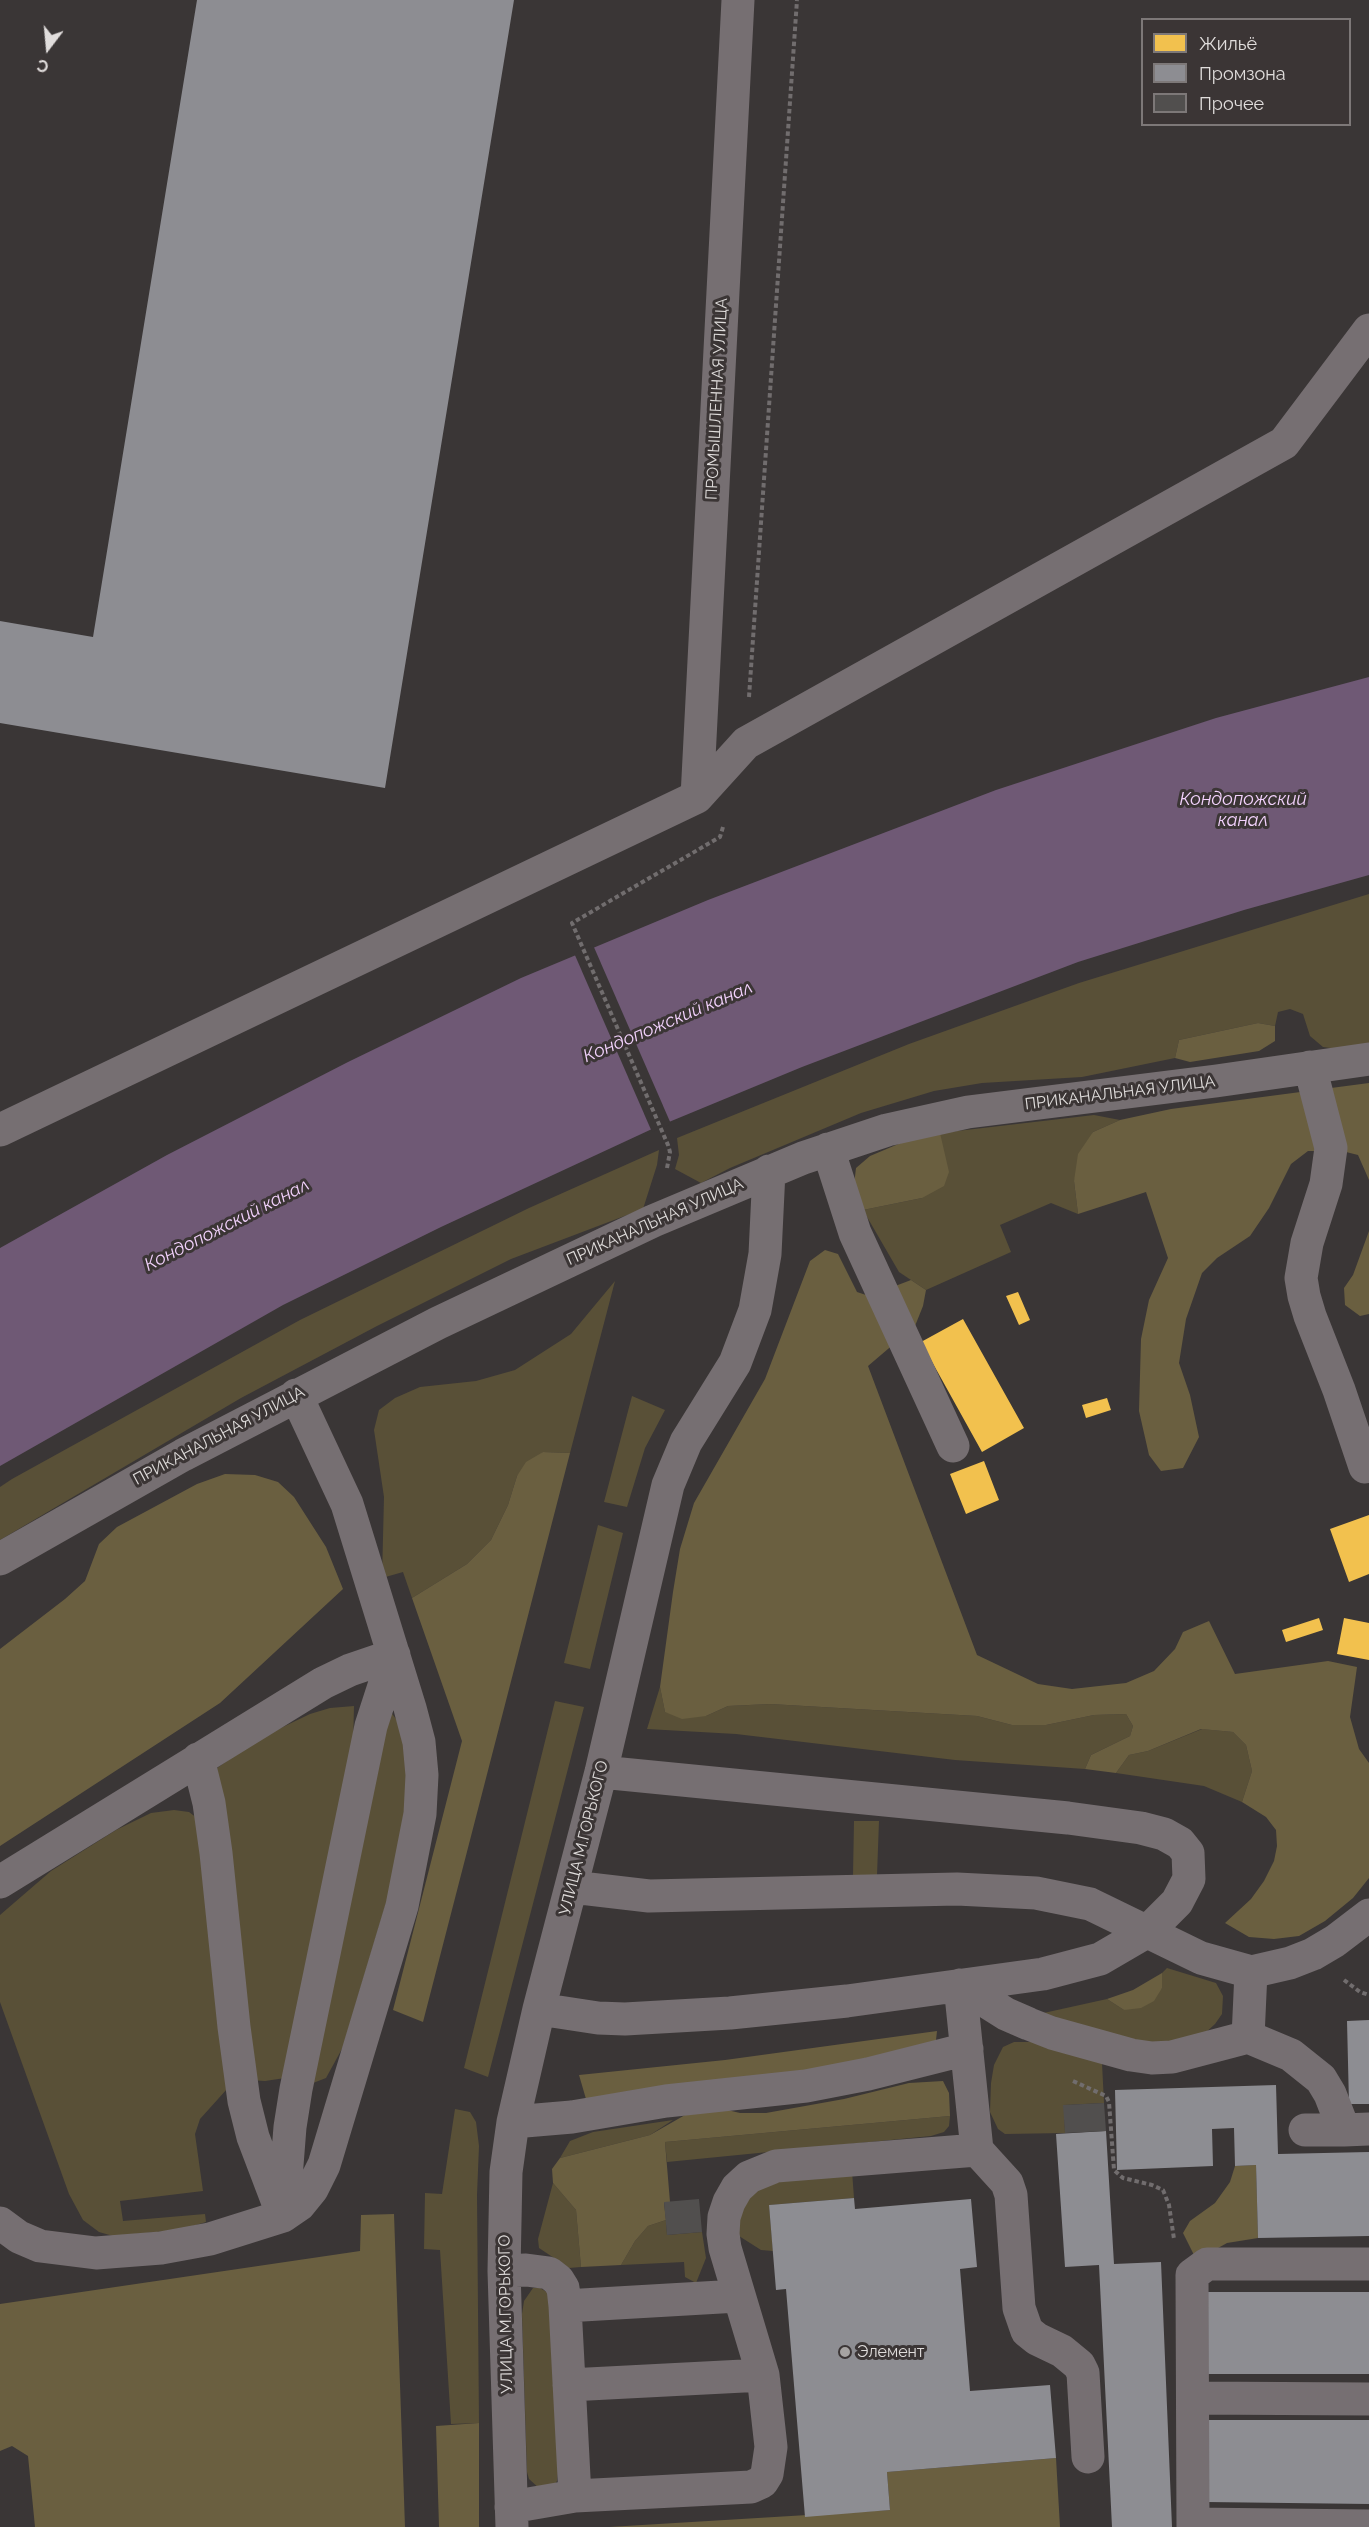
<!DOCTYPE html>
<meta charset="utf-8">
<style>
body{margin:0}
#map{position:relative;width:1369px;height:2527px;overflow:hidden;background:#3a3636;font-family:Raleway,sans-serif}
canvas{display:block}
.legend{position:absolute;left:1141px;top:18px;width:210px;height:108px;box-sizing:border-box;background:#3b3535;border:2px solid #7d7878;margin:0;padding:8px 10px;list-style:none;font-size:18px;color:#e0dddc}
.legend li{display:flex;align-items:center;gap:12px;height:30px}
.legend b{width:30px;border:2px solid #7d7878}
.north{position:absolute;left:18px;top:18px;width:60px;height:60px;-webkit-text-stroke:4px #3b3535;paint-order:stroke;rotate:196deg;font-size:16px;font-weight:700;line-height:24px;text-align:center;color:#e0dddc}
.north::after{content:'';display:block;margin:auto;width:21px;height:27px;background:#e0dddc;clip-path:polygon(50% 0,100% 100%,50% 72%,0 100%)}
</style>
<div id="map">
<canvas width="1369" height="2527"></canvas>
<ul class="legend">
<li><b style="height:16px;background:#f2c14e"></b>Жильё</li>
<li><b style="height:16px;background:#8d8d92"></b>Промзона</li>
<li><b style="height:16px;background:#514f4e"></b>Прочее</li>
</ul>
<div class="north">С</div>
</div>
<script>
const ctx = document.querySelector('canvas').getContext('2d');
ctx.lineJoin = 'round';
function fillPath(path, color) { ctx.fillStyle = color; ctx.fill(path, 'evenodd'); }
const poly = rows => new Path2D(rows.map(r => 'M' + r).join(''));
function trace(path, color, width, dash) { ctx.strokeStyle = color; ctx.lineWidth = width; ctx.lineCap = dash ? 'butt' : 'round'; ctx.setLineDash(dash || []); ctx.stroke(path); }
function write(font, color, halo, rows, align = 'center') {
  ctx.font = font + ' Raleway,sans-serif'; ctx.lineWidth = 6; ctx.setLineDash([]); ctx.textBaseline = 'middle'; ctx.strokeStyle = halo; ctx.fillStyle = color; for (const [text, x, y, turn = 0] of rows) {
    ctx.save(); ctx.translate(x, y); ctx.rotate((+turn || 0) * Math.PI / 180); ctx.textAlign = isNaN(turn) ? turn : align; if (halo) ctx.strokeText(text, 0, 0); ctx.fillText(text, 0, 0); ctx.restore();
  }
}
const green = poly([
 [1369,894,1369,1044,1338,1049,1323,1047,1310,1036,1303,1014,1290,1009,1278,1012,1275,1026,1258,1023,1179,1040,1175,1058,1082,1077,982,1083,934,1091,861,1113,730,1168,701,1183,675,1169,679,1155,677,1138,909,1044,1079,983],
 [1094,1115,1120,1120,1093,1132,1074,1181,1078,1214,1051,1203,1000,1225,1011,1252,926,1290,899,1272,863,1210,922,1198,940,1133],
 [659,1150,657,1165,643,1209,511,1259,377,1326,241,1398,0,1540,0,1487,12,1479,300,1320,529,1208],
 [615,1281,570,1453,543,1452,517,1476,508,1505,491,1540,467,1564,412,1598,403,1572,382,1578,384,1497,374,1430,379,1410,395,1398,420,1387,476,1381,515,1370,571,1334],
 [632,1396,665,1410,645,1448,627,1507,604,1502],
 [598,1525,623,1533,590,1669,564,1663],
 [660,1687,665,1712,706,1716,728,1706,770,1704,977,1716,1012,1725,1046,1725,1094,1715,1126,1714,1133,1726,1130,1736,1091,1755,1085,1769,955,1760,736,1734,647,1729],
 [555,1701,584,1707,488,2077,464,2068],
 [354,1706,353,1747,285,2078,265,2081,249,2080,217,1768,262,1737,310,1714,330,1708],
 [387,1707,399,1723,406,1745,406,1802,390,1890,343,2047,326,2078,308,2085],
 [1202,1729,1233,1732,1246,1745,1252,1771,1242,1802,1204,1786,1116,1773,1129,1755,1148,1751],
 [174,1810,189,1812,201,1821,227,2089,200,2119,195,2134,203,2191,120,2201,123,2221,205,2214,206,2222,179,2230,113,2236,99,2232,83,2220,69,2194,0,2002,0,1915,51,1871,116,1830,151,1813],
 [854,1821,879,1821,877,1875,853,1875],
 [1167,1968,1216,1983,1223,1996,1222,2014,1215,2024,1202,2036,1157,2049,1039,2014,1107,1999,1124,2010,1162,1988,1162,1973],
 [1014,2042,1041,2042,1102,2063,1104,2103,1064,2105,1065,2133,1005,2134,998,2129,990,2112,991,2083,994,2065,1003,2047],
 [455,2109,470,2112,476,2122,479,2146,477,2195,479,2423,451,2424,440,2250,424,2249,425,2193,442,2194],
 [950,2116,949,2126,944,2132,931,2136,667,2162,665,2142],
 [673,2120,650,2135,560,2158,570,2141,593,2132],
 [852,2171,854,2198,769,2205,773,2251,761,2250,739,2236,737,2212,745,2198,770,2181],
 [553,2183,576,2210,581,2267,569,2268,539,2248,538,2239],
 [666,2220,667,2235,702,2232,706,2258,696,2283,685,2277,684,2262,621,2265,635,2241,648,2226],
 [533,2288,540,2288,550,2294,558,2472,557,2481,553,2487,540,2489,529,2479,527,2472,522,2314,524,2301]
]);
const forest = poly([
 [1258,1023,1275,1026,1275,1041,1259,1051,1190,1062,1175,1058,1179,1040],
 [1369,1083,1369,1180,1358,1155,1342,1151,1308,1151,1291,1164,1269,1208,1250,1236,1217,1258,1202,1273,1186,1319,1179,1363,1190,1395,1199,1437,1183,1468,1161,1471,1149,1455,1139,1411,1141,1339,1149,1300,1168,1258,1146,1192,1078,1214,1074,1181,1078,1154,1093,1132,1120,1120,1171,1109],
 [940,1133,949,1172,944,1186,922,1198,863,1210,854,1185,856,1168,870,1156,915,1137],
 [1369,1231,1369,1314,1360,1316,1345,1305,1344,1288,1353,1275],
 [825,1250,838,1254,857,1292,869,1296,911,1280,926,1290,923,1306,915,1326,868,1366,977,1655,1038,1684,1072,1689,1126,1683,1154,1671,1175,1649,1183,1632,1209,1621,1235,1674,1328,1661,1357,1667,1350,1717,1359,1749,1369,1763,1369,1878,1353,1898,1325,1921,1299,1936,1274,1939,1249,1937,1225,1923,1251,1899,1264,1881,1274,1861,1277,1846,1276,1830,1266,1817,1242,1802,1252,1771,1246,1745,1233,1732,1201,1729,1148,1751,1129,1755,1116,1773,1085,1769,1091,1755,1130,1736,1133,1726,1126,1714,1094,1715,1046,1725,1012,1725,977,1716,770,1704,728,1706,706,1716,682,1719,665,1712,660,1687,673,1592,680,1549,694,1503,765,1379,810,1261],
 [543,1452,570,1453,423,2022,393,2010,462,1741,412,1598,467,1564,491,1540,508,1505,517,1476,526,1462],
 [225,1474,255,1475,278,1482,294,1497,326,1547,343,1589,220,1703,0,1846,0,1649,65,1599,85,1581,99,1544,117,1527,197,1484],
 [1162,1973,1162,1988,1154,2001,1141,2008,1124,2010,1107,1999,1133,1990],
 [937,2031,936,2040,921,2055,586,2099,579,2075,725,2060],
 [943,2081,949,2093,950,2116,665,2142,670,2202,664,2203,666,2220,648,2226,635,2241,621,2265,581,2267,576,2210,553,2183,552,2169,560,2158,650,2135,692,2111,719,2108,740,2113,766,2113,844,2099,909,2083],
 [1256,2165,1258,2238,1227,2243,1211,2252,1194,2255,1183,2233,1190,2221,1215,2203,1230,2182,1235,2166],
 [394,2214,405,2527,35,2527,28,2456,12,2446,0,2451,0,2304,360,2251,361,2215],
 [479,2423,479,2527,439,2527,436,2426],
 [1056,2458,1060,2527,609,2527,890,2510,887,2472]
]);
const water = poly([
 [1369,677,1369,875,1244,910,1078,962,802,1067,652,1129,441,1227,283,1305,0,1466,0,1248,167,1155,348,1062,521,978,708,900,996,790,1216,718]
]);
const pier = poly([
 [593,945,671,1124,652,1132,574,953]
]);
const homes = poly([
 [1018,1292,1030,1320,1019,1325,1006,1296],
 [963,1319,1024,1428,982,1452,921,1342],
 [1107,1398,1111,1410,1086,1418,1082,1405],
 [984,1461,999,1500,966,1514,950,1474],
 [1369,1515,1369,1574,1349,1582,1330,1529],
 [1319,1618,1323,1630,1286,1642,1282,1630],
 [1344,1618,1369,1623,1369,1660,1337,1654]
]);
const industry = poly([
 [197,0,514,0,385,788,0,723,0,621,93,637],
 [1369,2020,1369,2104,1349,2104,1347,2021],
 [1276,2085,1278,2154,1369,2152,1369,2236,1258,2238,1256,2165,1235,2166,1234,2128,1212,2129,1213,2166,1117,2170,1115,2090],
 [1106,2131,1114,2264,1161,2262,1172,2527,1112,2527,1099,2265,1065,2267,1056,2134],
 [854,2198,855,2209,971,2199,977,2267,960,2269,970,2391,1050,2385,1056,2458,887,2472,890,2510,805,2517,786,2289,776,2290,769,2205],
 [1205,2292,1369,2292,1369,2374,1205,2374],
 [1208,2420,1369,2420,1369,2504,1207,2502]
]);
const building = poly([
 [1104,2103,1106,2131,1065,2133,1063,2105],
 [699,2199,702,2232,667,2235,664,2202]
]);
const path = poly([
 [749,697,797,0],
 [667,1168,670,1152,668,1145,572,923,720,837,723,827],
 [1344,1980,1360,1992,1369,1995],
 [1073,2081,1106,2096,1109,2102,1114,2170,1123,2178,1152,2185,1163,2190,1169,2205,1174,2239]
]);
const minor = poly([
 [697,797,738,0],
 [1310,1067,1331,1148,1326,1184,1307,1243,1301,1278,1304,1296,1310,1316,1339,1390,1365,1467],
 [0,1130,697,797,746,743,1284,443,1369,330],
 [828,1149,855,1233,953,1446],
 [0,1559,183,1455,438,1323,653,1221,803,1158,887,1130,968,1112,1216,1081,1369,1059],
 [198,1759,209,1803,216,1853,234,2027,244,2101,253,2137,283,2216,290,2127,296,2089,371,1726,394,1655],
 [0,1882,323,1683,350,1670,394,1655],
 [572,1887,649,1896,957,1889,1036,1893,1090,1904,1201,1958,1251,1972],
 [539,2009,598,2018,625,2019,730,2013,847,2001,1043,1974,1100,1959,1148,1931,1177,1902,1189,1879,1188,1853,1180,1843,1164,1834,1141,1828,1068,1818,601,1772],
 [1248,2037,1251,1972,1290,1963,1313,1954,1335,1941,1369,1915],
 [513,2122,572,2117,666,2101,806,2086,868,2074,967,2049],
 [1305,2130,1344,2130],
 [0,2223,19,2237,40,2246,96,2253,161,2248,210,2239,283,2216,299,2205,312,2189,324,2165,402,1906,420,1814,422,1775,419,1742,410,1708,347,1504,296,1395],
 [504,2271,526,2270,549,2273,558,2280,563,2288,565,2306],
 [738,2296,565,2306,575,2496,751,2487,762,2482,767,2474,771,2447,763,2375,725,2248,723,2234,724,2217,729,2202,737,2188,749,2177,776,2166,977,2150],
 [569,2385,763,2375],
 [1193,2398,1369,2399],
 [1088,2457,1083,2373,1079,2365,1062,2351,1037,2339,1027,2331,1019,2308,1011,2195,1007,2183,977,2150,960,1985,1006,2014,1029,2024,1052,2033,1131,2055,1152,2058,1172,2057,1248,2037,1291,2055,1321,2079,1330,2094,1344,2130,1369,2129],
 [511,2507,575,2496],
 [1193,2524,1369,2526],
 [512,2527,504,2271,506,2172,513,2122,539,2009,601,1772,668,1485,686,1442,735,1363,755,1310,765,1254,769,1171],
 [1193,2527,1192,2275,1207,2264,1369,2264]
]);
const markers = [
 [845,2352,6,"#a6a3a2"]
];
const streetNames = [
 ["ПРОМЫШЛЕННАЯ УЛИЦА",717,399,-87],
 ["ПРИКАНАЛЬНАЯ УЛИЦА",1120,1093,-7],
 ["ПРИКАНАЛЬНАЯ УЛИЦА",655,1222,-24],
 ["ПРИКАНАЛЬНАЯ УЛИЦА",219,1436,-28],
 ["УЛИЦА М.ГОРЬКОГО",584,1838,-76],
 ["УЛИЦА М.ГОРЬКОГО",506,2314,-91]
];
const poiNames = [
 ["Элемент",857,2352]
];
const waterNames = [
 ["Кондопожский",1243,800],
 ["канал",1243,821],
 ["Кондопожский канал",668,1022,-23],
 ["Кондопожский канал",227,1225,-27]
];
fillPath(green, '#595037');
fillPath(forest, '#6a5f40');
fillPath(water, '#6f5975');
fillPath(pier, '#3a3636');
fillPath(homes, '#f2c14e');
fillPath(industry, '#8d8d92');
fillPath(building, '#514f4e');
trace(path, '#716d6e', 4, [4.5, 3]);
trace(minor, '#766f72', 33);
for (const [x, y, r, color] of markers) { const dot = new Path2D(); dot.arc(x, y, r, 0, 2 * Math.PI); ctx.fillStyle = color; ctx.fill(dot); trace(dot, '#3b3535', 2); }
write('16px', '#e0dddc', '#3b3535', streetNames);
write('16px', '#e0dddc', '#3b3535', poiNames, 'left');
write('italic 18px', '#f4d3fe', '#3b3535', waterNames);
</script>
